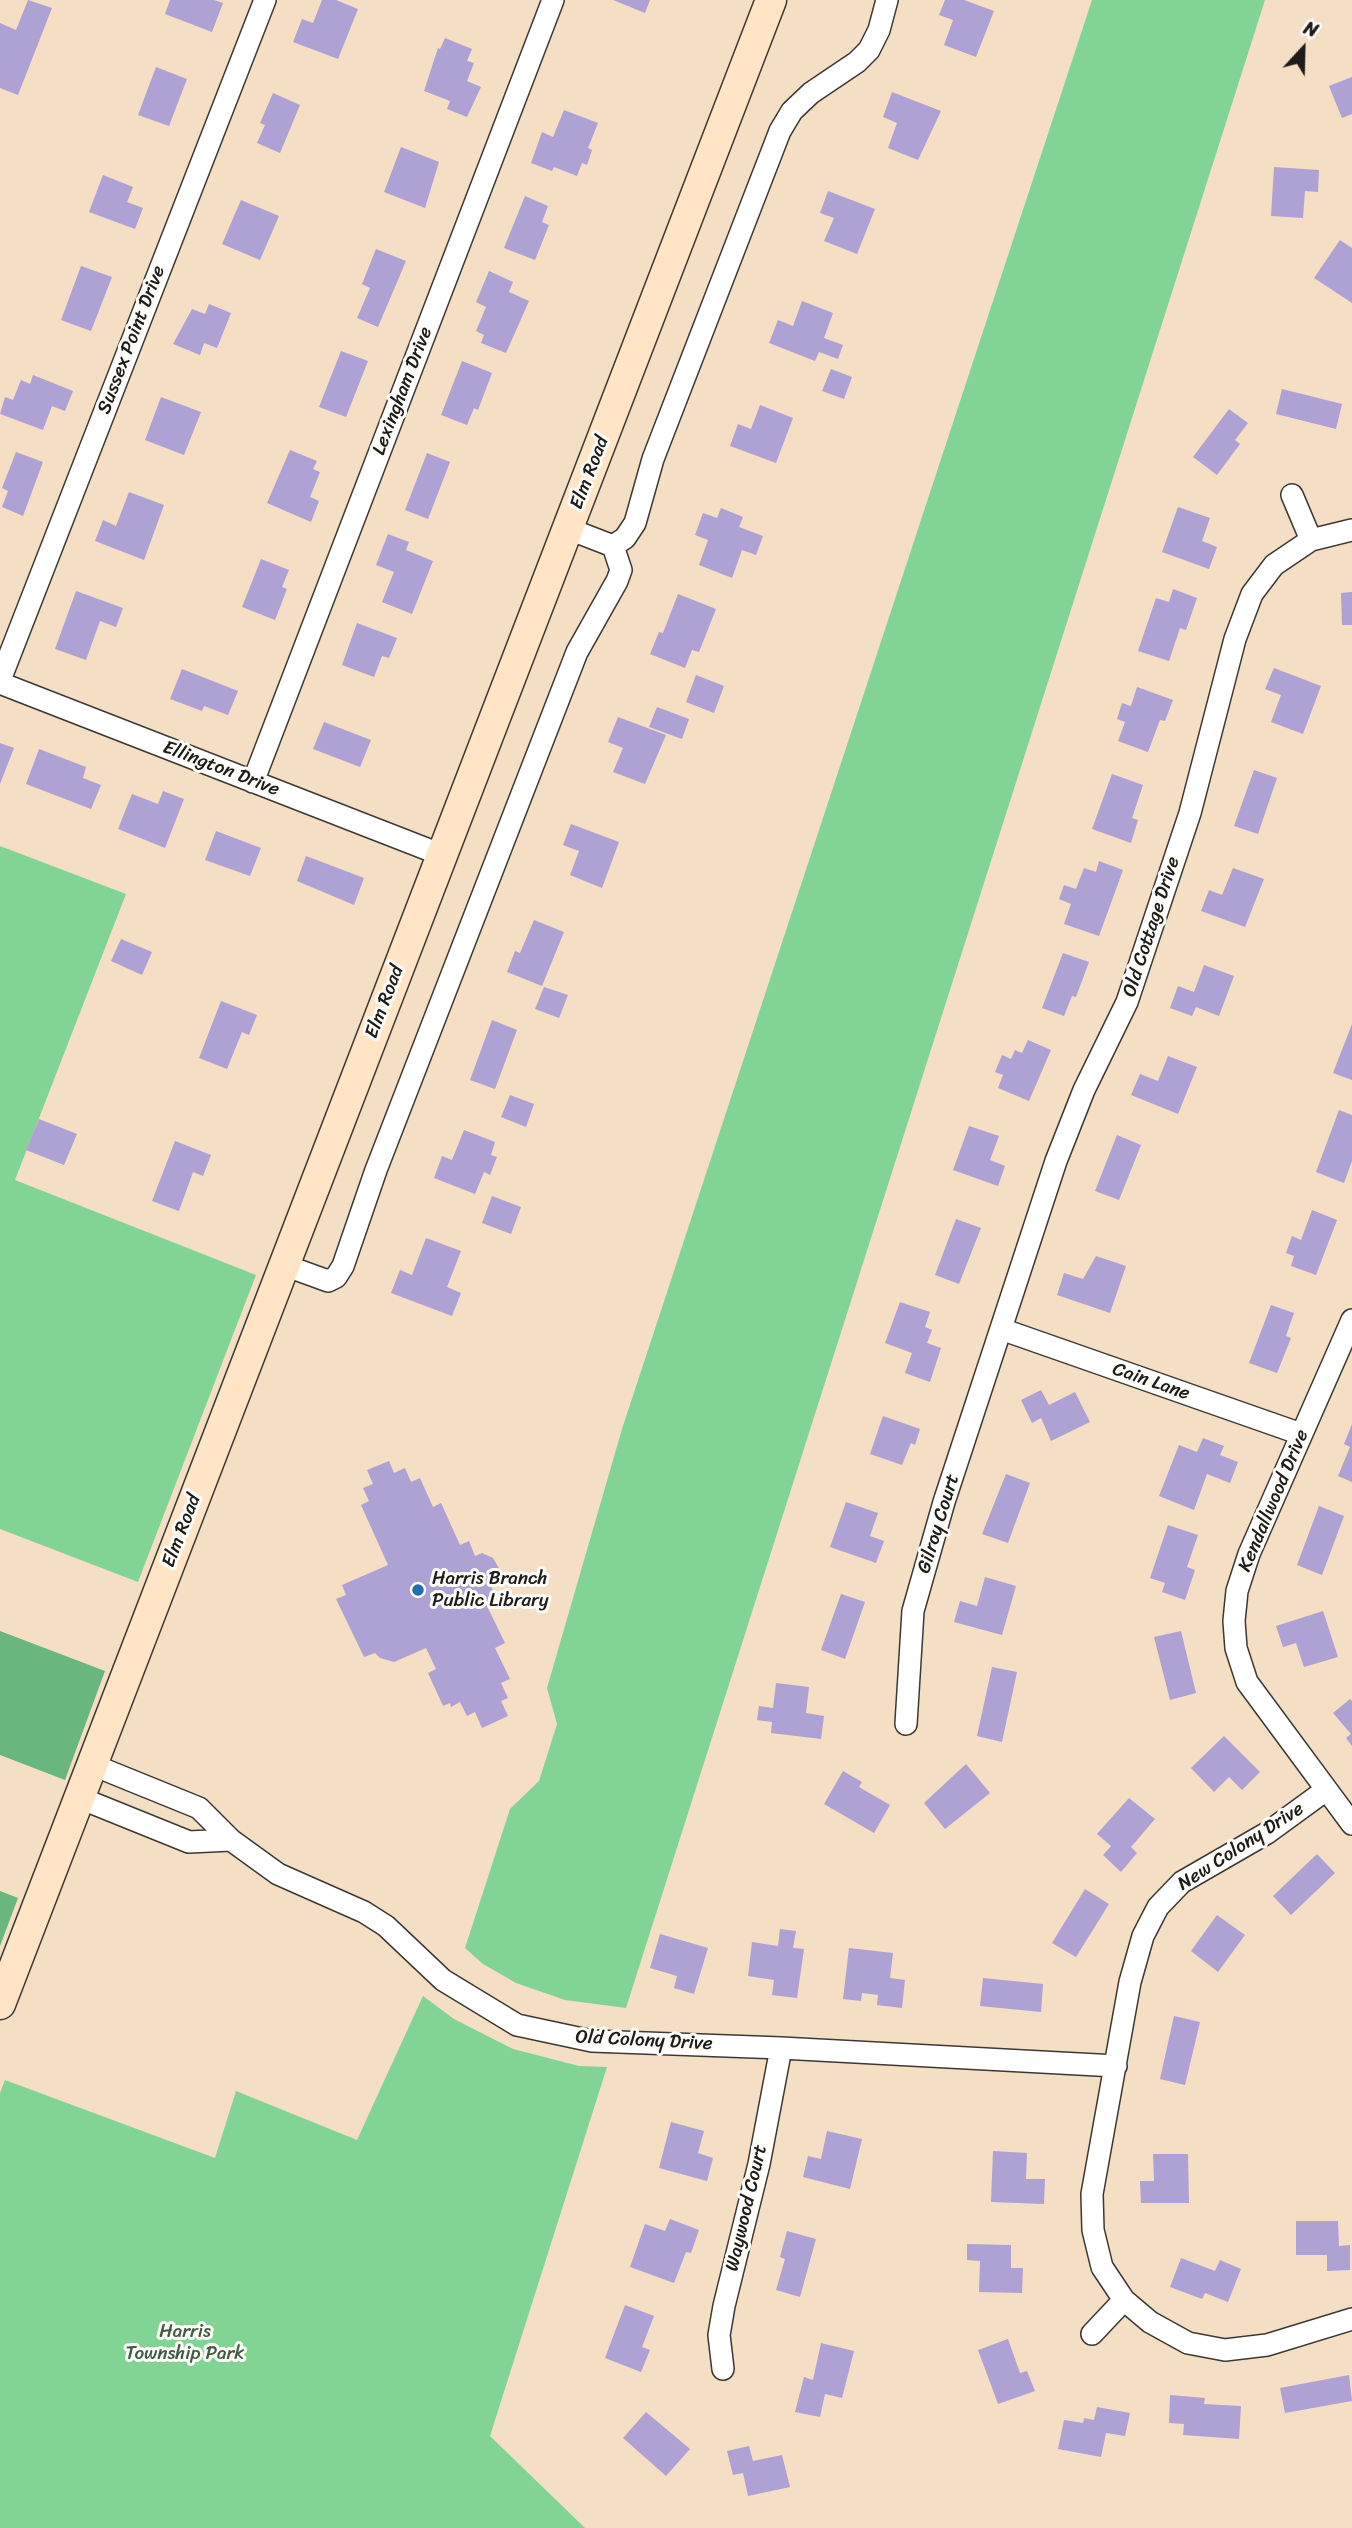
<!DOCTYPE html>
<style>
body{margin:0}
#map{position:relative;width:1352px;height:2528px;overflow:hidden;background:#f4dec4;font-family:Sriracha,sans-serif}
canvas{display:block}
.north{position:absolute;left:1268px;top:14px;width:70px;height:70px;-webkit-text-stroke:5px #fdfcf7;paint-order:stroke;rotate:22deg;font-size:19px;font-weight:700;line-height:28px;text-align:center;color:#1c1c1c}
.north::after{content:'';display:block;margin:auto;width:24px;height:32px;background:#1c1c1c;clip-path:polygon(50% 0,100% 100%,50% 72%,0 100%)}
</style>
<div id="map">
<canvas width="1352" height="2528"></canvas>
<div class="north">N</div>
</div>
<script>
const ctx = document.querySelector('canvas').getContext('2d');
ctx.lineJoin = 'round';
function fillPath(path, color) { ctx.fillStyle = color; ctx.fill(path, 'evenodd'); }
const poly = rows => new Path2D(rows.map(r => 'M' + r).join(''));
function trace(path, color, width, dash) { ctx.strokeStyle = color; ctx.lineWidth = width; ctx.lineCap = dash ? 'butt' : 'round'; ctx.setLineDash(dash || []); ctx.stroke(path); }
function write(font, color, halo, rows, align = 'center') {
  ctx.font = font + ' Sriracha,sans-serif'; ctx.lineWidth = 6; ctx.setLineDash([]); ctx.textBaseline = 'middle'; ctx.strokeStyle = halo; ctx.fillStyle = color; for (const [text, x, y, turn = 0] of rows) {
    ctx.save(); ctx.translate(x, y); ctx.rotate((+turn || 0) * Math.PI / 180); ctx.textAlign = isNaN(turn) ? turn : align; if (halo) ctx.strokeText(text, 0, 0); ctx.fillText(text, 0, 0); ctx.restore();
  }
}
const green = poly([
 [1092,0,1265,0,626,2008,565,2000,516,1983,483,1964,465,1948,510,1809,539,1781,557,1724,547,1688,622,1429],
 [0,846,126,894,15,1180,256,1275,138,1582,0,1529],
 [423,1996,454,2019,513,2049,579,2066,607,2067,490,2436,585,2528,0,2528,0,2093,5,2080,215,2158,236,2091,357,2140]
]);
const forest = poly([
 [0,1631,105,1671,65,1780,0,1755],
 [0,1891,18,1898,0,1946]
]);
const building = poly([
 [28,0,52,8,18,95,0,88,0,23,16,30],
 [170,0,214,0,223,3,212,32,165,14],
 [322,0,336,0,358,9,338,59,293,42,302,19,313,23],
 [613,0,650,0,645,13],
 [945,0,964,0,994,11,976,57,944,45,953,20,939,15],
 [445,38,472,49,467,61,474,63,467,81,481,87,467,117,447,109,450,101,424,91,438,48,440,49],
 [156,67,187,79,169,126,138,115],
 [1352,77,1352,114,1342,118,1329,86],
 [892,92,941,111,918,160,888,148,897,123,883,117],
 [273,93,300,105,280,153,257,143,265,125,260,123],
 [564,110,598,123,588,148,592,150,587,165,582,163,577,176,554,167,552,171,531,163,542,132,553,137],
 [401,147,439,162,425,208,384,192],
 [1274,167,1319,170,1318,192,1305,191,1303,218,1271,216],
 [103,175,133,187,127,202,143,208,135,229,89,212],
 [828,191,875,209,857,254,824,241,834,218,820,213],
 [525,196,548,206,542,222,549,225,535,260,504,248],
 [241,200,279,216,260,260,222,244],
 [1340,240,1352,248,1352,303,1314,278],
 [376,249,406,261,378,327,357,318,370,288,362,284],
 [81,266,112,277,91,331,61,320],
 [489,271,513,282,509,292,529,301,506,353,481,343,484,335,476,331,486,307,476,302],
 [802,301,833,313,824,338,843,345,838,359,819,352,815,361,769,343,778,320,793,326],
 [209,304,231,313,217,348,204,343,200,355,173,344,192,309,205,314],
 [341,351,368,361,346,417,319,407],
 [462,361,492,373,478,410,474,408,467,425,441,415],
 [831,369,852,377,844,399,822,391],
 [33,375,73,391,65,411,52,406,43,430,0,414,5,397,13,400,21,380,30,384],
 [1282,389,1342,404,1336,429,1276,414],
 [161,397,201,412,184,455,145,440],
 [760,405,793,418,776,463,730,446,738,424,751,429],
 [1229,409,1248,423,1235,440,1240,444,1217,475,1193,457],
 [290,450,317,461,313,469,320,472,310,497,319,501,311,522,267,503],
 [16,452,43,462,23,516,2,507,8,491,2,488],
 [427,453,450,462,428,519,405,510],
 [129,492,164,505,144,560,95,541,103,520,116,526],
 [1178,507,1210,518,1202,541,1217,547,1209,569,1162,552],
 [721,508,743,517,739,527,763,536,756,555,742,550,732,578,699,565,708,540,695,535,703,513,717,518],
 [388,534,409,542,406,550,433,561,412,614,382,602,394,572,376,565],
 [261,559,289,570,282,587,287,589,275,620,242,607],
 [1173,589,1197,598,1186,630,1180,628,1169,661,1138,651,1156,598,1169,602],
 [76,591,123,608,116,627,100,621,86,660,55,649],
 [1352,592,1352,625,1342,625,1341,593],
 [678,594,716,609,699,652,692,650,685,668,650,654,659,632,663,633],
 [357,623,397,638,389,658,382,656,374,677,342,665],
 [1274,668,1321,686,1303,734,1271,722,1281,695,1265,689],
 [182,669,238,691,228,715,204,706,202,711,170,699],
 [696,675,724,686,714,713,686,702],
 [1137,687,1173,700,1165,721,1160,720,1148,752,1118,741,1125,722,1117,719,1122,703,1131,706],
 [657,707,689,719,682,739,649,727],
 [618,717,666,735,645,784,613,772,623,748,608,742],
 [324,722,371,740,360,767,313,749],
 [0,743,14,748,0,784],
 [39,749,86,767,83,778,101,785,91,809,26,784],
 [1254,770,1277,778,1258,834,1234,826],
 [1112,774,1143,785,1132,818,1138,820,1131,843,1092,829],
 [163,791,184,799,165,848,118,829,132,794,158,804],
 [571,824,619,842,602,888,570,875,579,851,563,845],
 [216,831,261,848,250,876,205,860],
 [306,856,364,878,354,905,297,881],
 [1099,861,1123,870,1099,936,1064,924,1071,904,1059,899,1064,885,1076,889,1084,868,1096,872],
 [1233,868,1264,879,1245,927,1201,911,1209,890,1222,895],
 [534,920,564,932,542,986,507,972,515,951,520,953],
 [121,939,152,952,142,975,111,961],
 [1063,953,1089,962,1076,997,1072,996,1064,1016,1042,1008],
 [1204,965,1234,976,1219,1016,1196,1007,1192,1016,1170,1008,1178,986,1194,992],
 [544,987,568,995,559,1018,535,1009],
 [221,1001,257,1015,249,1035,242,1032,227,1069,199,1058],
 [492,1020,517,1030,495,1089,470,1080],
 [1352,1024,1352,1080,1333,1073],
 [1028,1040,1051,1050,1029,1101,998,1088,1003,1075,995,1072,1002,1055,1011,1059,1015,1050,1022,1053],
 [1168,1056,1197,1067,1178,1114,1131,1095,1140,1074,1158,1081],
 [510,1095,534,1104,526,1127,501,1117],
 [1339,1110,1352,1115,1352,1161,1344,1183,1316,1172],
 [39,1119,77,1134,64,1165,26,1150],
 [969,1126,999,1136,990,1160,1005,1166,998,1186,953,1170],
 [464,1130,495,1142,491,1155,497,1157,490,1175,484,1172,475,1194,434,1178,442,1156,452,1160],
 [1117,1135,1141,1145,1119,1200,1095,1191],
 [175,1141,211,1155,203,1176,193,1172,179,1211,152,1201],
 [492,1196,521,1207,511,1234,482,1223],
 [1312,1210,1337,1220,1316,1275,1291,1266,1294,1256,1286,1253,1292,1236,1301,1240],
 [956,1219,981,1228,959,1284,935,1275],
 [426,1238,461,1251,447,1287,461,1293,452,1316,391,1293,400,1270,412,1275],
 [1096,1256,1126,1266,1110,1313,1057,1295,1064,1273,1083,1279],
 [900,1302,930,1312,925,1327,932,1330,927,1343,941,1348,930,1382,905,1373,912,1353,885,1343],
 [1271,1305,1294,1313,1286,1336,1291,1338,1277,1373,1249,1363],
 [1041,1390,1049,1405,1075,1392,1090,1422,1051,1441,1041,1418,1032,1423,1021,1400],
 [883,1416,920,1429,915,1445,911,1443,902,1465,870,1454],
 [1352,1424,1352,1482,1338,1476,1350,1447,1344,1444],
 [1203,1438,1224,1446,1220,1455,1238,1462,1230,1483,1207,1474,1194,1510,1159,1496,1179,1445,1197,1452],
 [389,1461,394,1473,405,1468,411,1482,420,1478,433,1507,441,1503,460,1545,469,1541,475,1556,482,1553,493,1558,500,1570,490,1584,497,1599,486,1604,505,1643,495,1648,510,1679,501,1683,508,1698,501,1701,508,1716,482,1728,475,1712,467,1716,460,1702,451,1707,450,1703,443,1706,428,1673,436,1669,426,1648,394,1662,380,1658,375,1653,364,1657,336,1599,346,1595,342,1585,388,1565,361,1505,369,1501,363,1488,373,1484,367,1470],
 [1006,1474,1030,1483,1008,1543,982,1534],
 [846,1502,878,1513,870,1536,884,1541,876,1563,830,1547],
 [1319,1506,1344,1516,1322,1575,1297,1565],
 [1168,1525,1198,1535,1187,1567,1195,1570,1185,1600,1162,1592,1165,1583,1150,1578],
 [985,1577,1016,1586,1002,1635,954,1622,960,1601,977,1606],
 [841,1594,865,1602,845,1659,821,1650],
 [1323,1611,1338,1657,1304,1667,1296,1643,1283,1647,1276,1626],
 [1181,1631,1196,1693,1170,1700,1154,1637],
 [992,1667,1017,1672,1002,1742,977,1736],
 [776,1683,809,1687,806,1713,824,1716,821,1739,771,1733,772,1722,757,1720,759,1706,773,1708],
 [1350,1699,1352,1701,1352,1746,1346,1738,1351,1734,1333,1713],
 [1224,1736,1260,1772,1242,1790,1229,1777,1214,1792,1191,1768],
 [966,1764,990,1793,945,1829,924,1803],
 [843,1771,862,1782,859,1787,890,1805,874,1833,824,1804],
 [1129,1798,1155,1819,1131,1847,1137,1853,1121,1872,1103,1855,1111,1846,1097,1834],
 [1317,1854,1335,1873,1291,1915,1273,1896],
 [1085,1889,1109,1904,1076,1957,1052,1943],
 [1217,1915,1245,1935,1218,1972,1191,1951],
 [780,1929,796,1931,793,1948,804,1949,797,1998,772,1995,774,1980,748,1976,752,1942,778,1946],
 [660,1934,708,1948,694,1994,674,1988,677,1976,650,1968],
 [849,1948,893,1953,890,1978,905,1980,902,2008,877,2005,878,1995,862,1993,861,2001,843,1999],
 [983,1978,1043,1984,1041,2012,980,2006],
 [1174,2016,1200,2022,1185,2085,1160,2079],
 [671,2122,704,2131,698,2153,713,2158,707,2181,659,2168],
 [827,2131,862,2139,850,2189,803,2177,808,2156,821,2159],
 [993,2151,1027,2153,1026,2179,1045,2179,1044,2204,991,2202],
 [1153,2154,1188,2154,1189,2203,1141,2203,1140,2181,1154,2181],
 [670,2219,699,2230,691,2253,686,2252,674,2283,630,2267,645,2224,665,2231],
 [1296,2221,1338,2221,1339,2246,1350,2245,1350,2270,1327,2271,1327,2255,1296,2255],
 [787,2231,816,2239,800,2297,776,2290,785,2259,780,2257],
 [967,2244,1011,2245,1011,2268,1023,2268,1022,2293,979,2292,980,2261,967,2260],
 [1181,2258,1215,2271,1220,2260,1241,2269,1228,2302,1205,2293,1202,2299,1170,2287],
 [625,2305,654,2316,642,2347,650,2350,641,2372,605,2358],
 [1008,2339,1020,2373,1027,2371,1035,2391,998,2404,978,2350],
 [821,2343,854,2351,842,2398,825,2394,820,2417,795,2412,804,2377,813,2380],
 [1349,2375,1352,2401,1285,2413,1280,2388],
 [1170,2395,1205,2398,1204,2404,1241,2406,1239,2439,1183,2435,1184,2424,1169,2423],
 [1097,2407,1130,2413,1125,2436,1106,2433,1101,2457,1058,2449,1064,2420,1083,2423,1084,2418,1094,2420],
 [646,2412,690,2449,666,2476,623,2438],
 [749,2446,753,2461,782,2455,790,2487,748,2496,743,2473,733,2475,727,2451]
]);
const street = poly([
 [1292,495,1311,540],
 [613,546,625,538,635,523,653,459,780,131,792,111,811,93,857,62,869,50,879,30,887,0],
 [0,680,265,0],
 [0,683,442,855],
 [253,782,553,0],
 [284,1265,328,1281,336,1277,343,1266,376,1170,577,652,617,581,621,570,613,546,569,529],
 [1352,1320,1249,1554,1237,1591,1234,1621,1236,1648,1247,1682,1352,1824],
 [1001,1329,1301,1434],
 [906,1724,913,1611,944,1502,1056,1161,1084,1090,1127,1002,1190,813,1235,639,1252,594,1274,565,1311,540,1352,530],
 [93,1765,199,1808,231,1840,278,1874,364,1912,386,1926,443,1980,517,2025,592,2041,781,2048,1116,2066],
 [1326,1790,1267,1833,1182,1882,1158,1907,1143,1936,1130,1982,1092,2194,1093,2230,1102,2267,1124,2300,1150,2322,1188,2343,1225,2350,1267,2345,1352,2319],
 [80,1798,189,1842,231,1840],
 [1092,2334,1124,2300],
 [723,2369,719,2335,724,2306,759,2164,781,2048]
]);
const secondary = poly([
 [0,2004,771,0]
]);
const markers = [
 [418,1590,7,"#1f6fb2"]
];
const streetNames = [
 ["Sussex Point Drive",132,340,-69],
 ["Lexingham Drive",403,391,-69],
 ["Elm Road",590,473,-69],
 ["Ellington Drive",221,769,21],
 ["Old Cottage Drive",1152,927,-72],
 ["Elm Road",385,1002,-69],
 ["Cain Lane",1151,1382,19],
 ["Kendallwood Drive",1274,1501,-67],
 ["Gilroy Court",939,1524,-73],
 ["Elm Road",182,1531,-69],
 ["New Colony Drive",1241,1847,-33],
 ["Old Colony Drive",644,2041,3],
 ["Waywood Court",747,2208,-77]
];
const poiNames = [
 ["Harris Branch",432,1579],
 ["Public Library",432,1601]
];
const parkNames = [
 ["Harris",185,2332],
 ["Township Park",185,2354]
];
fillPath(green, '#82d495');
fillPath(forest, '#69b67e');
fillPath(building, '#aea1d4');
trace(street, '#3c3935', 24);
trace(secondary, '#3c3935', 33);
trace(street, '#fff', 21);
trace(secondary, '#ffe4c6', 30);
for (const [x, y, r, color] of markers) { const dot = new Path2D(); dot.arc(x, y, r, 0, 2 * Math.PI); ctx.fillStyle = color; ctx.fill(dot); trace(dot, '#fdfcf7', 2.5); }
write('19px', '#1c1c1c', '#fdfcf7', streetNames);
write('19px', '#1c1c1c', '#fdfcf7', poiNames, 'left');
write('19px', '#405c46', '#fdfcf7', parkNames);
</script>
